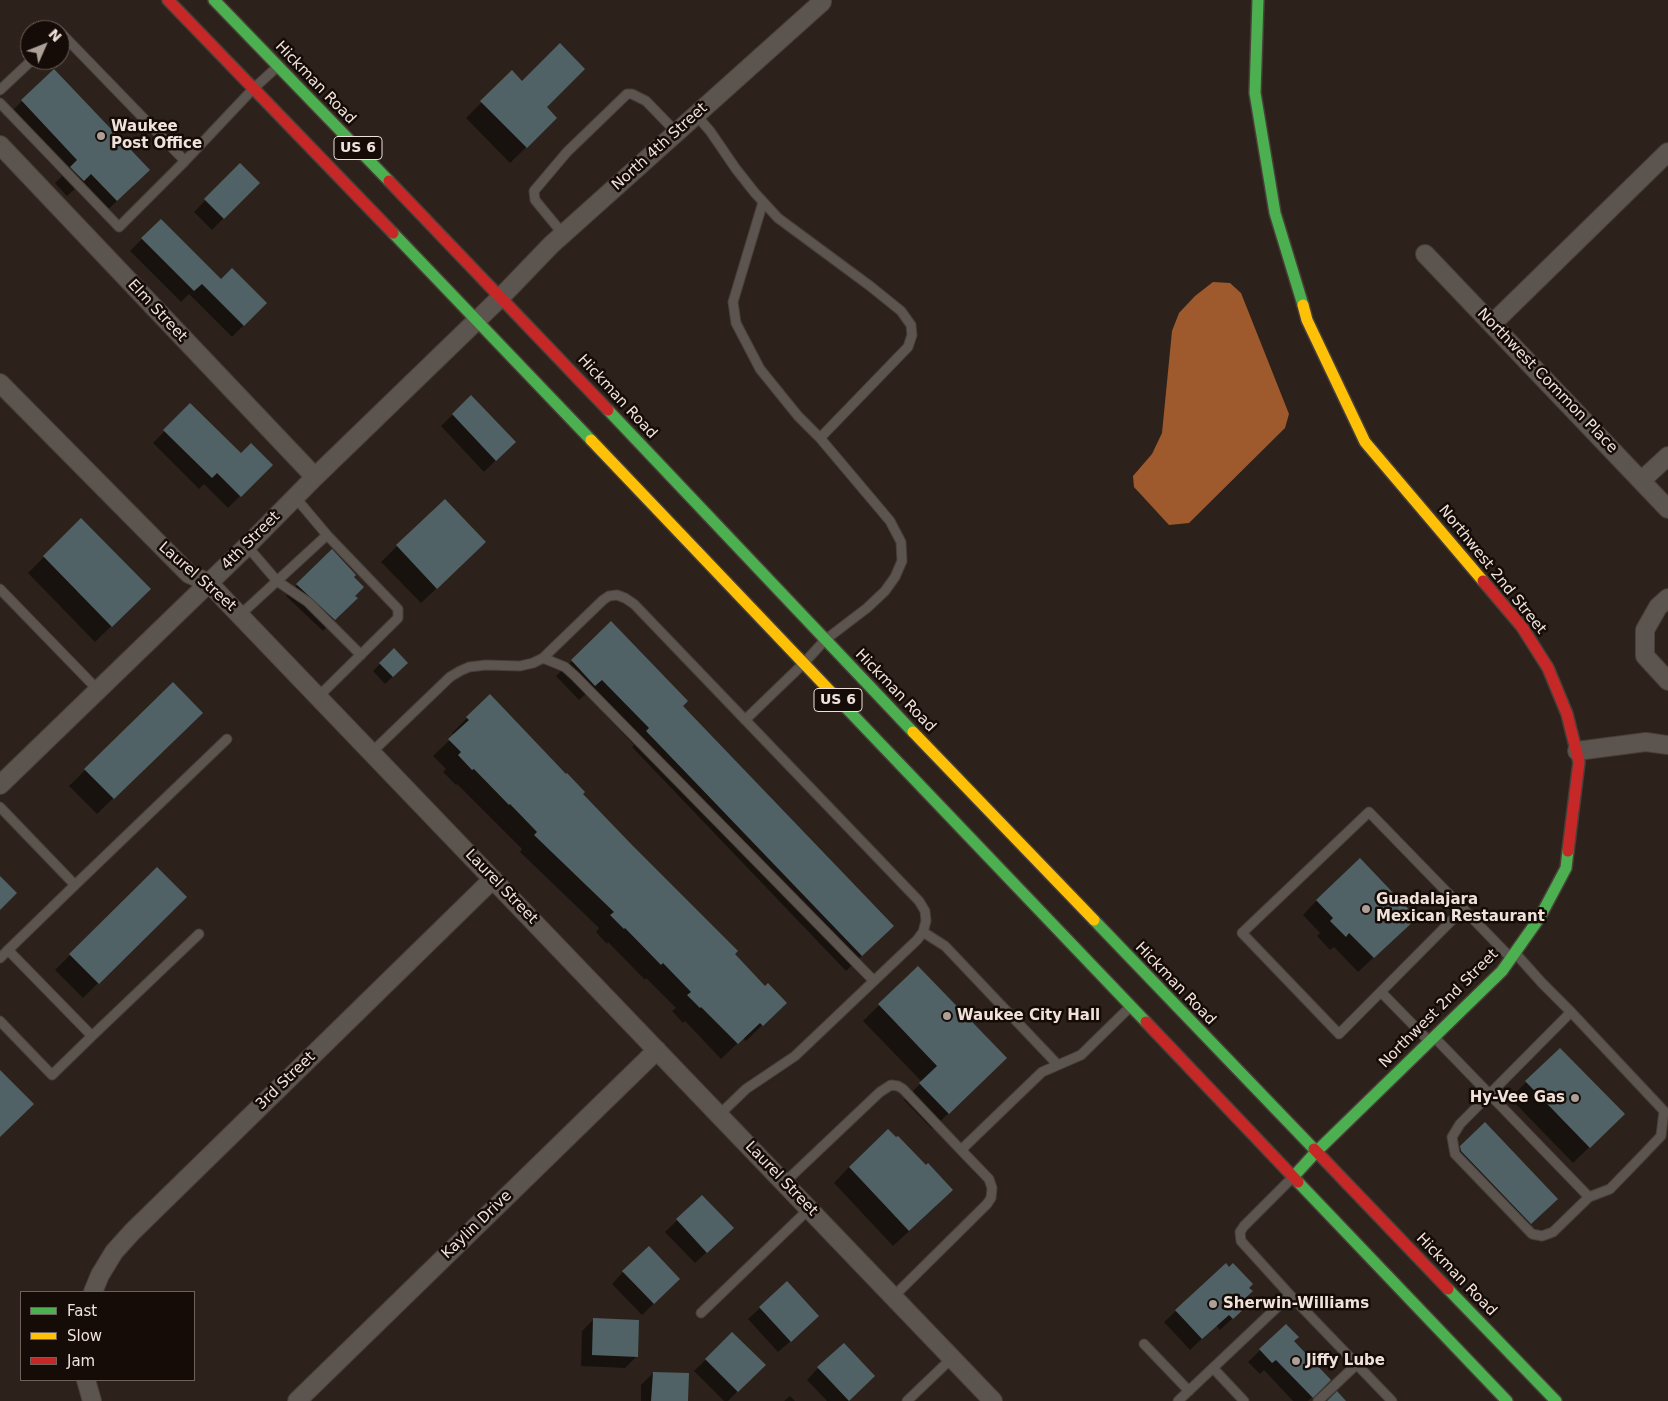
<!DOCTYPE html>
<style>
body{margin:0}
#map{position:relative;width:1668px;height:1401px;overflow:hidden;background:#2d221b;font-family:"DejaVu Sans",sans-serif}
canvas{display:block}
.legend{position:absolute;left:20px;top:1291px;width:175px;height:90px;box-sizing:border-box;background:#150c07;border:1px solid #6d625c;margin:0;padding:6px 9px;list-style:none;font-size:15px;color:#f0e2db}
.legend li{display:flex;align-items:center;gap:10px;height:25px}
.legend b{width:25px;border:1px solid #6d625c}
.north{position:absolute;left:20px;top:20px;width:50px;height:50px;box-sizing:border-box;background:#150c07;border:1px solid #6d625c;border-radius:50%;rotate:46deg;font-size:14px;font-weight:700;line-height:20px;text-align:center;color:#f0e2db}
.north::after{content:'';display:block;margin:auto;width:18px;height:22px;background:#ac9f98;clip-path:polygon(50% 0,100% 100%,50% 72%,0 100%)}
</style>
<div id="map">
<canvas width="1668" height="1401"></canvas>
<ul class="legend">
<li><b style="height:6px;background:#4caf50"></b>Fast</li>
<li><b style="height:6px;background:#ffc107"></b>Slow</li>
<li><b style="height:6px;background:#c62828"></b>Jam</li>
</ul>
<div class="north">N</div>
</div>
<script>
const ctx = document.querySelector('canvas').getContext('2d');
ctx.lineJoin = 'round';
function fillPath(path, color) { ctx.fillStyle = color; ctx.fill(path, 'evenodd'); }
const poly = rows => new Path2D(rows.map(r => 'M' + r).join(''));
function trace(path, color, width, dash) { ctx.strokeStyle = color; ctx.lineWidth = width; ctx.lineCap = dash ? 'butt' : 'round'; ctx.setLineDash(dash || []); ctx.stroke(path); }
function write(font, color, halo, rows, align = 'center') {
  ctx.font = font + ' "DejaVu Sans",sans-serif'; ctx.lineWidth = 5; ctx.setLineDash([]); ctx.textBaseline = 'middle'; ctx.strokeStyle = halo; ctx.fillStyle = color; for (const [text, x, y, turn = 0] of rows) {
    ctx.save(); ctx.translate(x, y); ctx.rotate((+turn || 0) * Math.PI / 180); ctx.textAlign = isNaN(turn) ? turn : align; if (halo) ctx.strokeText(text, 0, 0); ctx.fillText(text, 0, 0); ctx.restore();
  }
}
const water = poly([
 [1213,282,1230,283,1241,293,1289,414,1285,428,1189,523,1169,525,1134,487,1133,476,1152,454,1162,433,1172,331,1179,313,1195,296]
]);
const shadow = poly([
 [512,72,556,118,510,163,466,118],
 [22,101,133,186,101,216,75,189,67,196,55,183,62,176,6,117],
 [240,165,258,183,212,230,194,212],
 [161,220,221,281,266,303,232,337,189,294,181,302,130,251],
 [471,397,503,453,484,472,441,426],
 [190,405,241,455,271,465,228,508,204,484,199,489,153,443],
 [81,520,149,589,95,642,28,573],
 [397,546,469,558,421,603,381,562],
 [332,551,352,577,353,596,356,598,323,631,286,596],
 [394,650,407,663,385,684,373,671],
 [572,661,681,706,876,942,846,971,632,747,634,745,586,694,579,700,556,676],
 [173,684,185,728,97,814,69,786],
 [467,718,581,794,765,987,785,1003,746,1041,743,1038,721,1059,685,1021,683,1023,672,1011,676,1008,646,978,645,980,608,942,607,944,596,932,599,928,520,852,522,849,457,784,456,785,443,772,446,769,433,756,454,736,452,733],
 [157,868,185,897,83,998,55,970],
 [1317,900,1401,932,1358,972,1334,947,1330,950,1317,936,1320,933,1303,915],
 [918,967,990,1074,932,1129,904,1100,922,1082,863,1021],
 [1560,1049,1623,1114,1573,1163,1510,1098],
 [1485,1124,1556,1199,1527,1226,1457,1151],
 [849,1167,936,1206,893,1246,834,1183],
 [702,1196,720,1240,695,1263,665,1232],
 [623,1272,667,1291,642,1315,612,1284],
 [1241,1302,1233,1318,1220,1330,1216,1325,1190,1350,1164,1322,1176,1311],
 [760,1308,806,1328,778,1352,748,1319],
 [594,1319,637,1356,625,1368,581,1366,582,1331],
 [1286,1325,1292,1341,1329,1380,1308,1401,1293,1401,1264,1370,1260,1374,1248,1362],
 [732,1334,764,1365,728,1401,724,1401,694,1371],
 [818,1368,862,1388,848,1401,827,1401,807,1380],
 [653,1373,686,1401,641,1401,641,1385],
 [790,1396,795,1401,784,1401]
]);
const building = poly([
 [560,43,585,69,547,107,557,118,527,148,480,101,512,70,522,81],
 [54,69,150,170,117,201,91,174,84,181,70,167,77,160,21,100],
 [240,163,260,183,224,219,204,199],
 [161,219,221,279,232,268,267,303,244,326,202,284,194,291,141,238],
 [471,395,516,442,496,461,452,414],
 [190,403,241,453,251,443,273,465,241,497,217,473,212,478,163,430],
 [445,499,486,542,437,589,396,545],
 [81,518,151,589,112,627,43,556],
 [332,549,356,575,354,577,364,587,355,596,358,598,335,620,296,584],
 [611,621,688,701,683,706,894,926,862,956,646,731,649,728,602,680,595,686,571,660],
 [394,648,408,663,393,677,379,663],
 [173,682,203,713,114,799,84,769],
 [490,694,566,774,567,773,585,792,583,794,632,845,738,951,735,954,765,986,768,983,787,1003,763,1026,760,1023,738,1044,701,1007,700,1008,687,995,691,992,663,963,661,965,625,928,624,929,610,915,614,912,534,835,537,832,510,804,509,805,474,769,472,770,458,755,461,752,448,739,469,720,466,717],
 [1360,858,1417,918,1374,958,1349,933,1346,937,1330,921,1333,918,1316,900],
 [157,867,187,897,99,984,69,954],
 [0,876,17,893,0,910],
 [918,966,1007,1058,949,1114,919,1083,937,1066,878,1004],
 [1560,1048,1625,1114,1590,1148,1525,1081],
 [0,1070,34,1104,0,1137],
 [1485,1122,1558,1199,1531,1224,1461,1151,1460,1146],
 [888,1129,896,1137,898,1136,926,1165,928,1163,953,1190,909,1231,849,1167],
 [702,1195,734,1228,707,1253,676,1219],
 [649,1246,680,1279,654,1304,622,1271],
 [1226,1263,1229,1267,1233,1263,1253,1284,1249,1288,1253,1291,1242,1301,1247,1306,1233,1319,1229,1315,1202,1339,1175,1310],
 [787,1281,819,1316,791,1342,759,1307],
 [593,1318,639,1320,638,1357,592,1355],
 [1286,1324,1299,1337,1294,1341,1331,1380,1313,1398,1276,1360,1272,1363,1259,1349],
 [732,1332,766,1365,738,1392,705,1359],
 [844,1343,875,1376,849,1401,817,1367],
 [653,1372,689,1373,688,1401,651,1401],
 [1337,1391,1346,1401,1327,1401]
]);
const lane = poly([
 [60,34,61,33,185,161,253,89,276,68],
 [0,90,32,60],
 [0,103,119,227,185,161],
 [696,115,710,131,736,169,755,193,778,218,870,286,901,311,911,325,912,335,908,347,820,438],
 [563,234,535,200,534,191,567,152,627,94,632,94,646,101,677,133],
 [295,497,327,535],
 [247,546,277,581,308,602,361,655],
 [0,589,98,690],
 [240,615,327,535,398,609,398,618,319,696],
 [543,658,565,667,575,676,874,981],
 [745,720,804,663,825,640,867,608,885,591,895,577,902,561,901,542,890,521,820,438,798,416,760,369,736,323,733,302,763,202],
 [372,752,450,677,460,671,469,667,486,665,520,666,533,663,543,658,603,600,609,596,617,595,625,598,634,604,919,901,925,911,926,921,923,932,917,940,795,1056,746,1089,719,1115],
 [0,807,75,885,8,950,92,1036,199,934],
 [75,885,227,739],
 [1463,909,1339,1034,1242,933,1369,812,1509,956],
 [923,932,945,946,1058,1065],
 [1517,955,1542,983,1571,1012,1664,1111,1661,1136,1641,1157,1610,1189,1589,1197,1553,1232,1542,1236,1532,1234,1455,1154,1452,1137,1460,1124,1571,1012],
 [0,958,8,950],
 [1381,992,1428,1040],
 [0,1021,52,1075,92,1036],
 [1436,1039,1589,1197],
 [784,1183,880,1092,891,1085,898,1086,903,1089,961,1150],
 [1290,1295,1392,1401],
 [893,1297,987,1204,991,1198,992,1188,989,1179,961,1150,1042,1072,1081,1055,1129,1008],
 [701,1313,809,1209],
 [1144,1344,1189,1391],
 [1213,1368,1244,1401],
 [907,1401,952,1358],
 [1178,1401,1290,1295,1241,1241,1240,1232,1244,1226,1291,1179],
 [1318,1401,1357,1364]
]);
const street = poly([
 [0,145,315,477],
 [1425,254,1668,509],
 [1492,324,1668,152],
 [0,383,185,570,189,574,209,583,225,600,993,1401],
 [1642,480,1668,456],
 [1668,598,1658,607,1645,630,1645,656,1668,681],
 [1577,751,1646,742,1668,745],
 [0,785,247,546,315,477,501,297,551,245,822,2],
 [93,1292,100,1275,114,1252,132,1232,493,879],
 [86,1380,92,1401],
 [297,1401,657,1050]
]);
const fast = poly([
 [214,0,389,181],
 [1258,0,1255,93,1275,213,1303,305],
 [393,233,591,440],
 [608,410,913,732],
 [831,692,1146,1022],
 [1094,920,1314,1149],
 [1294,1176,1316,1152,1502,971,1540,917,1566,868,1568,851],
 [1298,1182,1507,1401],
 [1448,1289,1556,1401]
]);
const slow = poly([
 [1303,305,1307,320,1365,442,1483,581],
 [591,440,831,692],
 [913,732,1094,920]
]);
const jam = poly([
 [168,0,393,233],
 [389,181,608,410],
 [1483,581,1522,627,1548,668,1567,714,1579,762,1568,851],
 [1146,1022,1298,1182],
 [1314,1149,1448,1289]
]);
const markers = [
 [101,136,5,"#ac9f98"],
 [1366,909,5,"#ac9f98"],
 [947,1016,5,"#ac9f98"],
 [1575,1098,5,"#ac9f98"],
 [1213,1304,5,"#ac9f98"],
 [1296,1361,5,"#ac9f98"]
];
const shields = [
 [358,148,48],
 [838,700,48]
];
const shieldNames = [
 ["US 6",358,148],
 ["US 6",838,700]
];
const streetNames = [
 ["Hickman Road",315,83,46],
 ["North 4th Street",660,147,-42],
 ["Elm Street",157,311,47],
 ["Northwest Common Place",1547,381,46],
 ["Hickman Road",617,397,47],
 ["4th Street",251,541,-45],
 ["Northwest 2nd Street",1492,570,51],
 ["Laurel Street",197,577,41],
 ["Hickman Road",895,691,46],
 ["Laurel Street",501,887,46],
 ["Hickman Road",1175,984,46],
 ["Northwest 2nd Street",1439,1009,-45],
 ["3rd Street",286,1081,-44],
 ["Laurel Street",781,1179,46],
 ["Kaylin Drive",477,1225,-44],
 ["Hickman Road",1456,1275,46]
];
const poiNames = [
 ["Waukee",111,127],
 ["Post Office",111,144],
 ["Guadalajara",1376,900],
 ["Mexican Restaurant",1376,917],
 ["Waukee City Hall",957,1016],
 ["Hy-Vee Gas",1565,1098,"right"],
 ["Sherwin-Williams",1223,1304],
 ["Jiffy Lube",1306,1361]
];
fillPath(water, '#9e592d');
fillPath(shadow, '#0007');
fillPath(building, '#516267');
trace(lane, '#493f39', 11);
trace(street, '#493f39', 20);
trace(fast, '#493f39', 14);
trace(slow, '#493f39', 14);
trace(jam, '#493f39', 14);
trace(lane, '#5c544e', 9);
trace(street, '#5c544e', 18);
trace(fast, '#4caf50', 11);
trace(slow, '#ffc107', 11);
trace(jam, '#c62828', 11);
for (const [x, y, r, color] of markers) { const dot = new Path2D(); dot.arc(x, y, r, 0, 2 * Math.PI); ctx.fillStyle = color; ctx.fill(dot); trace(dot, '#150c07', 2); }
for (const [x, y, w] of shields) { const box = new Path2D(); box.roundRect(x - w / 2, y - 11.5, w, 23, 4); ctx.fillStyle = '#150c07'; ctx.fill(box); trace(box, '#f0e2db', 1); }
write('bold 14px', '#f0e2db', null, shieldNames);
write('15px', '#f0e2db', '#150c07', streetNames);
write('bold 15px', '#f0e2db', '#150c07', poiNames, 'left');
</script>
